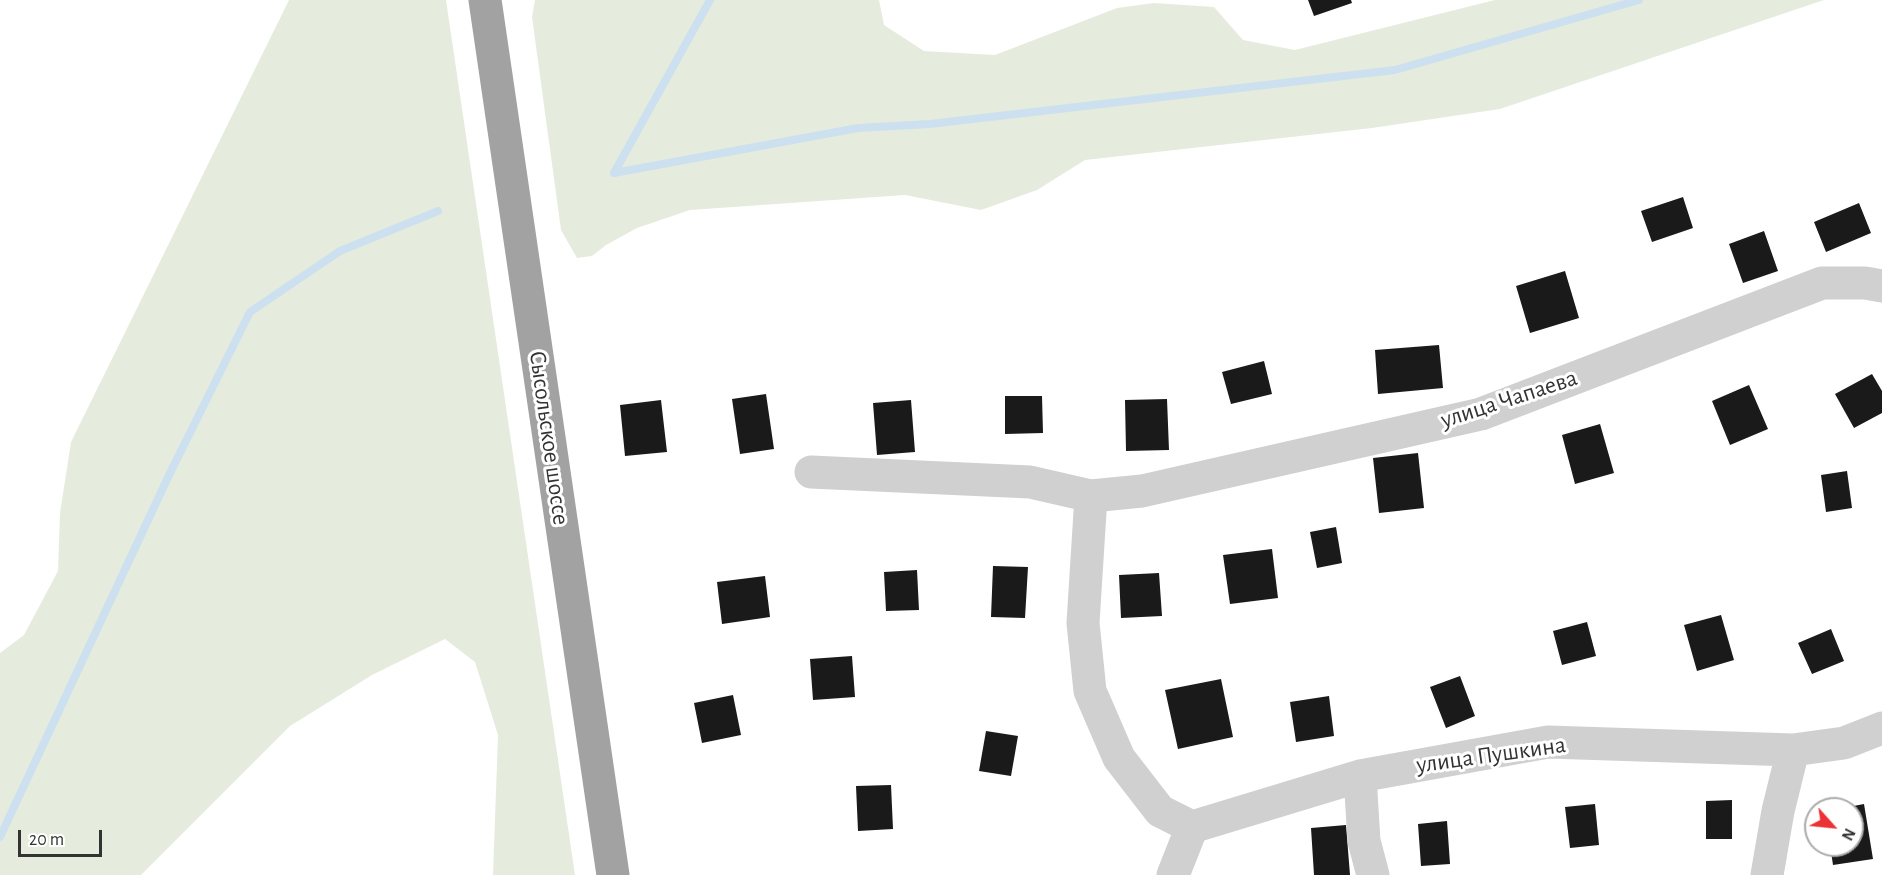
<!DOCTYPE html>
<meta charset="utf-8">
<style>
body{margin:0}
#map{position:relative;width:1882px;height:875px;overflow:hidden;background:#fff;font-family:"Alegreya Sans",sans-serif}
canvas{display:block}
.north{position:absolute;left:1804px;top:797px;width:60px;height:60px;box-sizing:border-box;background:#fff;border:2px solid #adadad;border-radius:50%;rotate:117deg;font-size:16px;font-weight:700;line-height:24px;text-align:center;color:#333}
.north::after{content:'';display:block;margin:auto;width:21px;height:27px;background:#ed3235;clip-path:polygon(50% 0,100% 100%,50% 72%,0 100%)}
.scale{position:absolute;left:18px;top:830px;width:84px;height:27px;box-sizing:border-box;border:3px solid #333;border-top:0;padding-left:8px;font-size:18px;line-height:21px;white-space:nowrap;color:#333;-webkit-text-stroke:4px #fff;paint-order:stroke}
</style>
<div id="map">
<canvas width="1882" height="875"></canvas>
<div class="north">N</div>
<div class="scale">20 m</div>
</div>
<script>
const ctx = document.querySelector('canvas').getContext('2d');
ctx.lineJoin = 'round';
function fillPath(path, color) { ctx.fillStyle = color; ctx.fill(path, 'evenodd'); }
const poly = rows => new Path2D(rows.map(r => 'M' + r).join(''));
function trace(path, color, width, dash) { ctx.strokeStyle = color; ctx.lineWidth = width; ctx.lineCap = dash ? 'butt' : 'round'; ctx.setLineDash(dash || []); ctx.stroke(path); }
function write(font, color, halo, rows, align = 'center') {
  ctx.font = font + ' "Alegreya Sans",sans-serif'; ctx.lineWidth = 6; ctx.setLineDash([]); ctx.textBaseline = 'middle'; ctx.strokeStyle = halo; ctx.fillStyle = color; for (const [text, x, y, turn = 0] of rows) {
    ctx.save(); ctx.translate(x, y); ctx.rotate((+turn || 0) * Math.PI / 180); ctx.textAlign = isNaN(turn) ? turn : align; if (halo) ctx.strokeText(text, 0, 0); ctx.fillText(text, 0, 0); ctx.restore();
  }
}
const green = poly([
 [289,0,446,0,575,875,493,875,498,735,475,662,445,639,372,675,290,726,141,875,0,875,0,653,24,635,58,571,60,513,71,442],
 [535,0,879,0,884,25,924,51,995,55,1117,8,1154,3,1214,7,1243,40,1295,50,1495,0,1824,0,1500,109,1372,128,1085,160,1037,190,981,210,905,195,690,210,637,228,606,245,592,256,577,258,561,230,532,17]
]);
const stream = poly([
 [614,173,858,128,930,124,1395,70,1639,0],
 [614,173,710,0],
 [0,837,170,473,250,312,340,251,438,211]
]);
const building = poly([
 [1308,0,1351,0,1352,3,1314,16],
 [1683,197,1693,228,1652,242,1641,211],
 [1859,203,1871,233,1826,252,1814,222],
 [1764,231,1778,271,1743,283,1729,244],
 [1565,271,1579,318,1530,333,1516,286],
 [1439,345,1443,388,1378,394,1375,350],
 [1264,361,1272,394,1231,404,1222,372],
 [1872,374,1882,391,1882,413,1854,428,1835,394],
 [1749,385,1768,429,1730,445,1712,401],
 [766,394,774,449,740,454,732,399],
 [1005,396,1042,396,1043,433,1005,434],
 [1167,399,1169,450,1126,451,1125,400],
 [661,400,667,452,625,456,620,405],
 [911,400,915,452,877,455,873,403],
 [1600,424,1614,473,1575,484,1562,435],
 [1418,453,1424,508,1379,513,1373,458],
 [1847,471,1852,508,1826,512,1821,475],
 [1336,527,1342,563,1317,568,1310,532],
 [1272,549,1278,598,1230,604,1223,555],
 [993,566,1028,567,1025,618,991,617],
 [917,570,919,610,886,611,884,572],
 [1159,573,1162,616,1121,618,1119,575],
 [765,576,770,617,722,624,717,582],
 [1721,615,1734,660,1697,671,1684,625],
 [1587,622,1596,656,1562,665,1553,631],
 [1831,629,1844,661,1812,674,1798,643],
 [852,656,855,697,813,700,810,659],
 [1460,676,1475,716,1446,728,1430,687],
 [1221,679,1233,737,1178,749,1165,690],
 [733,695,741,735,702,743,694,703],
 [1329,696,1334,736,1296,742,1290,702],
 [986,731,1018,736,1011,776,979,771],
 [891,785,893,829,858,831,856,786],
 [1732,800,1732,839,1706,839,1706,801],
 [1595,804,1599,845,1570,848,1565,807],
 [1864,804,1873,859,1833,865,1830,845,1852,845,1852,809,1843,808],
 [1447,821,1450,864,1421,866,1418,824],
 [1346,825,1350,875,1314,875,1311,828]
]);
const minor = poly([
 [811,472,1030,482,1091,496,1142,491,1481,414,1822,283,1865,283,1882,286],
 [1091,496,1083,623,1090,691,1119,758,1160,811,1192,827],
 [1360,776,1364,841,1373,875],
 [1173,875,1192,827,1360,776,1548,742,1793,750,1844,743,1882,728],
 [1767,875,1778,811,1793,750]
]);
const trunk = poly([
 [485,0,613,875]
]);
const streetNames = [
 ["улица Чапаева",1509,399,-18],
 ["Сысольское шоссе",549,438,82],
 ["улица Пушкина",1491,755,-8]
];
fillPath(green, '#e5ecde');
trace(stream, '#cde0ef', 8);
fillPath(building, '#1a1a1a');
trace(minor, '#d0d0d0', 33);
trace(trunk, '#a2a2a2', 33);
write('24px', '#333', '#fff', streetNames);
</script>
